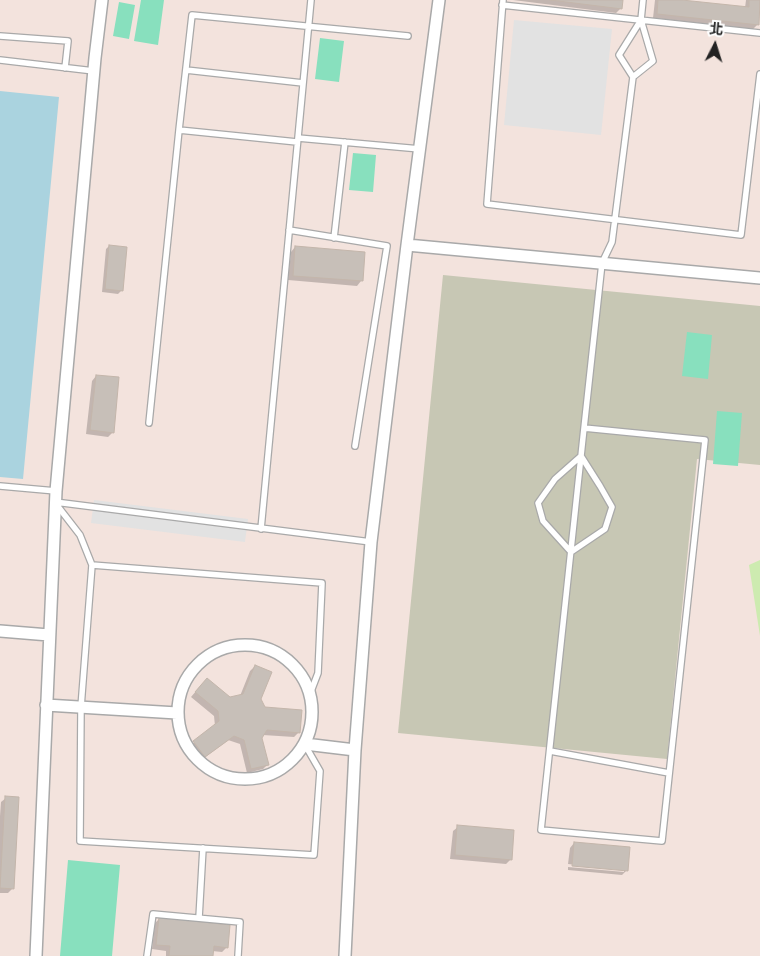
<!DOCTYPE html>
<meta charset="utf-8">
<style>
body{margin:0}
#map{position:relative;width:760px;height:956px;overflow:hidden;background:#f2efe9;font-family:"Varela Round","Noto Sans TC",sans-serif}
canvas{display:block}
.north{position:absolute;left:690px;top:20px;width:50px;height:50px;-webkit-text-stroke:4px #fff;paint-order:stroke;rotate:5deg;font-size:14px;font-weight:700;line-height:20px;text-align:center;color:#222}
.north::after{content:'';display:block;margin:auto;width:18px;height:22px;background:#222;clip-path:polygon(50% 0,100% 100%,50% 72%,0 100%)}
</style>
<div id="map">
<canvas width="760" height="956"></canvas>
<div class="north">北</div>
</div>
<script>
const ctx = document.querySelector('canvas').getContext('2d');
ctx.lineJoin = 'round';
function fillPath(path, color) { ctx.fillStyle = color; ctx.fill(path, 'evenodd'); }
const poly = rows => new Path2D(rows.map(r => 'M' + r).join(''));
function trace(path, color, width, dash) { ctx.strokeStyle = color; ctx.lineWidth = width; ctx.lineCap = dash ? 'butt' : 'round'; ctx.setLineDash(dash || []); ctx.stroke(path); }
const military = poly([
 [0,0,760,0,760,956,0,956]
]);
const construction = poly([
 [443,275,760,306,760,465,697,459,667,759,398,733]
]);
const grass = poly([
 [760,560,760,636,749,565]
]);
const pitch = poly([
 [141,0,164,0,158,45,134,41],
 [119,2,135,5,129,39,113,36],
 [320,38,344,41,339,82,315,79],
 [353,153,376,155,373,192,349,190],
 [687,332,712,335,708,379,682,376],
 [717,411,742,413,738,466,713,464],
 [68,860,120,865,112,956,60,956]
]);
const parking = poly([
 [514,20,612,29,601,135,504,125],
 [94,500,248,519,245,542,91,523]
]);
const water = poly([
 [0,91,59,97,23,479,0,477]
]);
const shadow = poly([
 [513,0,622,0,621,8,616,13],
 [655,0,670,0,745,8,746,0,760,0,758,24,753,29,653,18],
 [109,246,122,290,118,294,102,292,106,249],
 [295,247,361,281,357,286,288,280,291,252],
 [96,376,113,432,108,437,86,434,92,381],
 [255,666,260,699,264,709,299,732,294,737,263,735,261,737,268,764,263,769,247,773,240,744,228,740,200,761,189,747,215,726,214,716,191,697,202,684,230,698,240,696,250,671],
 [6,798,12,889,8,893,0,893,0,816,1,802],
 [458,827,511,859,506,864,450,859,453,831],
 [574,843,626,871,622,875,568,870,568,867,624,872,624,870,568,864,570,848],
 [160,918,227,947,222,952,212,951,212,956,166,956,166,951,152,949,155,923]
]);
const building = poly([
 [550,0,623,0,622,9,550,0],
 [658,0,682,0,749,7,749,0,760,0,759,25,657,14,658,0],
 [109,245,127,247,123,291,105,289,109,245],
 [295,246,365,252,363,281,293,276,295,246],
 [96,375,119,377,114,433,90,430,96,375],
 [255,665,272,672,261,699,265,707,302,710,300,733,267,730,262,738,269,765,251,769,244,740,234,736,205,757,193,741,219,721,218,711,195,692,207,678,230,697,243,694,255,665],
 [5,796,19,797,14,889,0,888,5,796],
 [457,825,514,830,512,860,455,855,457,825],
 [574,842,630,847,628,871,572,866,574,842],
 [159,917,230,925,228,948,214,946,213,956,169,956,170,946,156,945,159,917]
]);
const service = poly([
 [503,0,487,204,741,235,760,74],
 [502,5,760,33],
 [641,20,643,0],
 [0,36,68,41,65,68],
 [0,60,94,71],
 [186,70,303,83],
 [179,130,297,142],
 [298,138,420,149],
 [289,230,387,246,355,446],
 [334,238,345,142],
 [149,423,179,130,192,15,408,36],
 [584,428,705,440,662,841,541,830,584,428,602,263,612,242,633,77,619,55,641,20,653,61,633,77],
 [581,456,600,486,612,507,605,529,571,552,543,521,538,503,555,479,581,456],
 [0,486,56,491],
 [55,502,371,542],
 [56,504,80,535,92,565,81,707,80,841,314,855,320,771,305,745],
 [261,529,311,0],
 [92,565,322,583,318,673,310,694],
 [550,751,669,773],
 [199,918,203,848],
 [147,956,153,914,240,922,238,956]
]);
const minor = poly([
 [407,245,760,278],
 [0,631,49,635],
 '178 712a67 67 0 1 1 134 0a67 67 0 1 1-134 0Z',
 [46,705,177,713],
 [305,744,355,750],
 [36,956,56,491,95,58,102,0],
 [345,956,355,750,371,542,407,245,439,0]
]);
fillPath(military, '#f3e3dd');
fillPath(construction, '#c7c7b4');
fillPath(grass, '#cdebb0');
fillPath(pitch, '#88e0be');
fillPath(parking, '#e2e2e2');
fillPath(water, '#aad3df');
fillPath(shadow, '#0003');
fillPath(building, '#c7bfb8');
trace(building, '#c4b6ab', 1);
trace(service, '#a9a9a9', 8);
trace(minor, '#a9a9a9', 14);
trace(service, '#fff', 5.5);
trace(minor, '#fff', 11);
</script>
